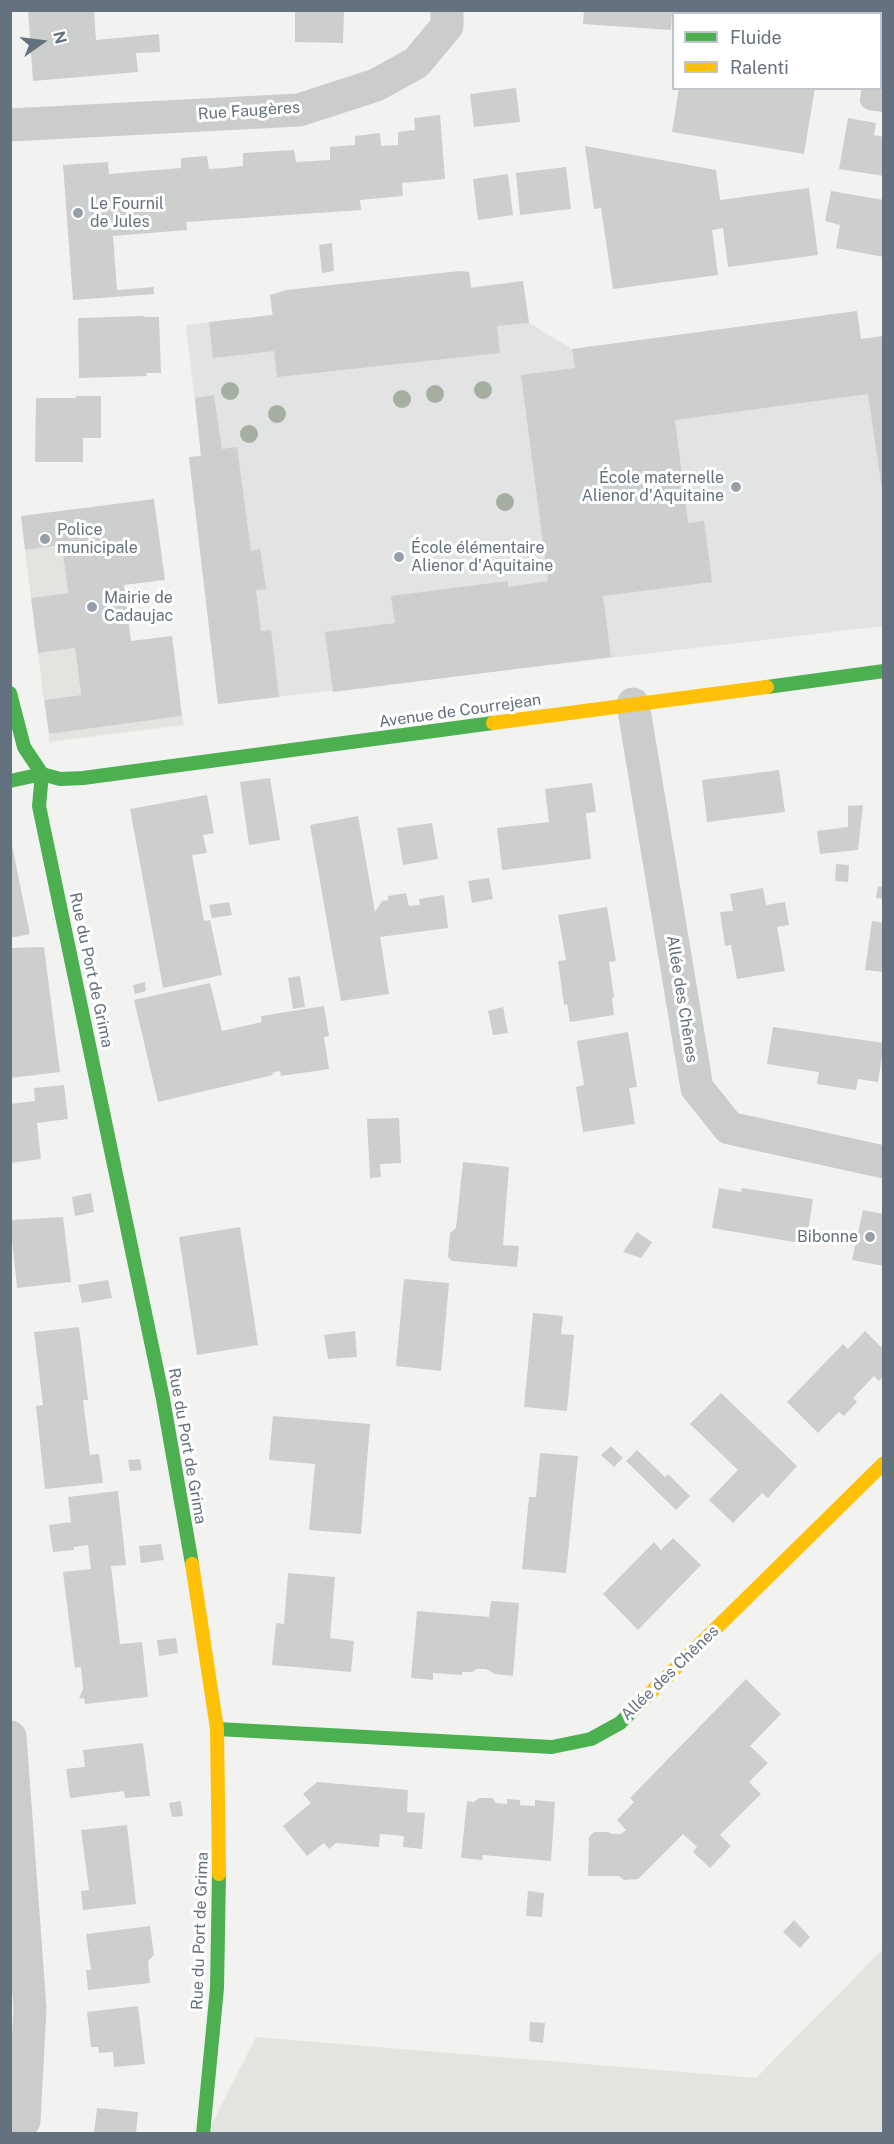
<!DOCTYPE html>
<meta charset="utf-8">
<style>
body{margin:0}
#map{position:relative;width:894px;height:2144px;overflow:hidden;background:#f2f3f1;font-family:"Public Sans",sans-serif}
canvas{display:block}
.frame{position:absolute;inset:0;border:12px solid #64717f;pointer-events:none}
.legend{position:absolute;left:672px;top:12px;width:210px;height:78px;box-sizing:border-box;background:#fff;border:2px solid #c1c6cc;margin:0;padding:8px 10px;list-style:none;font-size:18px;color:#64717f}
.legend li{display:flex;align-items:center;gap:12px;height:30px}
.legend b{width:30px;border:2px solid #c1c6cc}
.north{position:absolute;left:12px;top:12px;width:60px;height:60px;-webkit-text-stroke:4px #fff;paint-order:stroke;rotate:76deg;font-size:16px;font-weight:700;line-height:24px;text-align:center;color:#64717f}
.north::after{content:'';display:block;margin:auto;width:21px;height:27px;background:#64717f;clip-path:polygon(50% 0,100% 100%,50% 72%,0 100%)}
</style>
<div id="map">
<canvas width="894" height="2144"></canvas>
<div class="frame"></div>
<ul class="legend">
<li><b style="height:8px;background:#4caf50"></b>Fluide</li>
<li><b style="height:8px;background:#ffc107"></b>Ralenti</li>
</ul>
<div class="north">N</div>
</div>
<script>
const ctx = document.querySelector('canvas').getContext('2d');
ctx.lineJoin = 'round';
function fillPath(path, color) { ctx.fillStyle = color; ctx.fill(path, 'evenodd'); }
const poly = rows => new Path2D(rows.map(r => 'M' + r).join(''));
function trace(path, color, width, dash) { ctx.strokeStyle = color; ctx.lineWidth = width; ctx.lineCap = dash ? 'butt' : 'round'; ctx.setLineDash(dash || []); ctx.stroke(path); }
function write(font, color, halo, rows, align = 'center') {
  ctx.font = font + ' "Public Sans",sans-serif'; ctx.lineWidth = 6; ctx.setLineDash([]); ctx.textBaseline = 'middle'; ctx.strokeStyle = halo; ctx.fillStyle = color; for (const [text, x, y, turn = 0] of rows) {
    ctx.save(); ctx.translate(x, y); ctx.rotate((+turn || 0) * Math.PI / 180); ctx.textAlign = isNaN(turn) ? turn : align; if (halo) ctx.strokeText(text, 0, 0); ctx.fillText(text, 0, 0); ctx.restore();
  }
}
const built = poly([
 [469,272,471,287,523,281,529,323,572,349,857,311,861,339,883,336,883,626,218,704,189,457,201,455,186,325,272,315,270,295]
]);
const green = poly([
 [62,545,68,593,31,598,25,550],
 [75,648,81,695,44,700,38,653],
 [182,716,184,725,49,742,49,734],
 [883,1949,883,2133,207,2134,256,2037,756,2078]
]);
const building = poly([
 [28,10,94,10,96,40,159,34,160,52,136,53,138,72,33,81],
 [295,10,344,10,343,43,295,42],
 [584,10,672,10,671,30,583,24],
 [760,10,858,10,858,14,759,14],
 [516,88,520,122,474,127,470,94],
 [679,88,815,88,804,154,672,132],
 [440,115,445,179,402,183,403,196,360,200,361,210,186,222,187,230,113,236,117,290,154,287,154,294,73,300,63,165,108,162,109,174,181,168,181,158,207,156,209,169,226,168,243,166,243,153,294,150,296,162,330,160,330,147,355,145,355,136,380,133,381,146,398,145,398,132,415,130,414,118],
 [848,118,876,123,874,135,884,137,884,176,839,169],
 [585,146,716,170,720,200,809,188,818,255,728,267,723,228,712,230,718,275,613,289,601,208,594,209],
 [566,167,571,209,520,215,516,173],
 [508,174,513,215,478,220,473,179],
 [831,191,884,200,884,257,836,248,840,225,825,221],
 [332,243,334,271,322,273,319,245],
 [460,271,469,272,471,288,523,281,529,323,497,326,500,353,277,377,274,351,213,358,209,322,273,315,270,295,286,290],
 [857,311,861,339,884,336,884,503,868,394,675,420,688,523,704,521,712,582,603,596,611,657,333,692,325,632,395,623,391,596,508,581,508,587,548,581,521,375,575,368,572,349],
 [144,316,144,317,159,317,161,373,146,373,147,376,79,378,78,318],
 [214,395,222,449,237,447,251,551,260,549,266,589,256,590,261,631,271,630,279,697,218,704,189,457,201,456,195,398],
 [76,396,101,396,101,438,83,438,83,462,35,462,36,398,76,398],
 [154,499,165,580,124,585,131,641,172,636,182,716,49,734,44,700,81,695,75,648,38,653,31,598,68,593,62,545,25,550,21,516],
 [779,770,785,812,707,822,702,780],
 [270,778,280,840,249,845,240,782],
 [592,783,596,812,586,813,591,859,502,870,497,828,549,822,545,789],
 [207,795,214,833,203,835,207,853,192,855,204,921,210,920,222,975,163,988,130,809],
 [863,805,858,850,820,854,817,831,848,827,848,806],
 [358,816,375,912,382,901,388,900,388,896,406,893,409,906,420,905,419,899,444,895,448,928,380,937,389,994,341,1001,310,825],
 [432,823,438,859,403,865,397,828],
 [12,845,30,934,10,938,10,846],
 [836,864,849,865,848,882,835,881],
 [489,878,493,899,472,903,468,881],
 [878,886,884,887,884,899,876,898],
 [763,888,766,905,785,902,789,925,777,927,785,971,737,979,731,945,725,946,720,912,733,911,730,894],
 [229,902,232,915,212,918,209,905],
 [607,907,616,961,609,962,614,997,612,998,614,1015,570,1022,567,1004,564,1005,558,961,566,960,558,915],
 [872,921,884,923,884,972,865,970],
 [44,947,60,1072,10,1078,10,948],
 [300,976,305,1007,293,1009,288,978],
 [145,982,146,991,135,994,133,985],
 [210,983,222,1031,262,1022,261,1016,324,1006,329,1036,324,1037,329,1069,281,1076,280,1071,272,1073,273,1075,158,1102,134,1000],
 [503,1007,508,1033,493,1035,488,1011],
 [773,1027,884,1043,878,1082,858,1079,856,1090,817,1084,819,1072,767,1064],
 [628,1032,637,1087,629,1088,635,1124,583,1132,576,1087,584,1085,577,1041],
 [64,1085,68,1119,37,1123,41,1159,10,1163,10,1104,35,1101,34,1088],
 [399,1118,401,1163,380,1164,381,1177,370,1178,367,1119],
 [463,1162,509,1167,503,1245,519,1246,517,1267,452,1261,448,1257,450,1233,456,1228],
 [719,1188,741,1192,742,1188,813,1199,806,1244,712,1228],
 [91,1193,94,1212,75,1216,72,1197],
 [863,1210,884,1214,884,1266,852,1260],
 [63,1217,71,1282,17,1288,10,1220],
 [240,1227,258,1345,197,1355,179,1237],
 [637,1232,652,1242,641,1258,623,1252],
 [404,1279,449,1283,441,1371,396,1366],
 [108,1280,112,1298,82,1303,78,1285],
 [533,1313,563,1316,561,1334,574,1335,567,1411,524,1407],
 [79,1327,88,1400,83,1400,90,1455,99,1454,103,1483,45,1489,36,1406,43,1405,34,1332],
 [355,1331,357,1357,328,1359,324,1335],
 [865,1331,884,1350,884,1376,879,1381,874,1376,853,1398,857,1402,844,1416,839,1412,818,1433,787,1402,843,1344,848,1349],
 [721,1393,797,1466,768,1498,762,1493,733,1523,709,1500,738,1470,690,1424],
 [273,1416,370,1424,361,1534,309,1530,315,1464,269,1460],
 [611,1446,623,1458,614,1467,601,1455],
 [637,1450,665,1477,668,1474,690,1496,676,1510,626,1461],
 [540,1453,578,1456,566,1573,522,1569,529,1497,536,1497],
 [140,1459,142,1470,130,1471,128,1460],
 [118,1491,126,1565,111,1566,120,1644,142,1642,148,1697,85,1704,84,1698,79,1699,83,1689,81,1667,75,1668,63,1572,91,1569,88,1545,74,1547,74,1550,53,1552,49,1525,71,1522,68,1497],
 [673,1538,701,1565,638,1630,603,1594,654,1542,661,1550],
 [161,1544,164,1560,141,1563,139,1546],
 [288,1573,335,1577,330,1638,354,1641,351,1672,272,1665,276,1623,284,1624],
 [491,1601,519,1603,513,1676,495,1674,486,1669,477,1669,472,1672,462,1672,462,1675,433,1673,433,1680,411,1678,417,1611,489,1617],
 [176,1638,178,1653,159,1656,157,1640],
 [746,1679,781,1714,750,1746,768,1763,749,1782,761,1794,720,1835,731,1846,710,1868,693,1852,697,1847,683,1834,638,1879,624,1880,619,1876,588,1876,589,1837,594,1832,608,1832,612,1834,621,1834,626,1830,617,1820,634,1802,630,1798],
 [143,1743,150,1796,125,1798,124,1791,70,1798,66,1769,85,1767,83,1750],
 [317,1782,408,1790,407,1812,425,1813,422,1849,403,1847,404,1836,380,1834,379,1847,336,1843,329,1849,324,1843,307,1856,283,1826,311,1803,303,1794],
 [479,1798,492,1798,496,1803,507,1804,507,1799,520,1800,520,1805,535,1806,535,1800,555,1802,551,1861,483,1855,482,1860,461,1858,467,1801,474,1802],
 [181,1801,183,1816,172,1817,169,1803],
 [127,1825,136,1904,83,1910,81,1891,89,1890,81,1830],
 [528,1891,544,1893,542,1917,526,1916],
 [794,1920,810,1937,800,1948,783,1932],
 [150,1926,154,1955,148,1961,150,1983,88,1990,86,1970,91,1970,86,1934],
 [138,2006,145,2064,114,2067,113,2052,99,2053,98,2047,91,2047,87,2012],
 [530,2022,545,2023,543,2043,529,2041],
 [97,2108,138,2112,136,2133,94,2133]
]);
const lane = poly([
 [880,17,881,10],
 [872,88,870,100,884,102]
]);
const street = poly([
 [10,125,299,110,376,85,416,63,447,26,447,10],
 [633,704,697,1088,729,1128,884,1162],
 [10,1737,30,2008,24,2121,10,2133]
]);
const fast = poly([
 [767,687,884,671],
 [10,693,24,747,42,774],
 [42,774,39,806,163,1399,192,1564],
 [10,781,42,774,60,779,83,778,493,723],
 [217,1729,552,1747,591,1739,620,1723,636,1707],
 [203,2134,217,1988,219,1874]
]);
const slow = poly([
 [493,723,767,687],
 [192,1564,217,1729,219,1874],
 [636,1707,884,1463]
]);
const trees = [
 [483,390],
 [230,391],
 [435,394],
 [402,399],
 [277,414],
 [249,434],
 [505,502]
];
const markers = [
 [78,213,6,"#969ea7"],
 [736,487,6,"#969ea7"],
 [45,539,6,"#969ea7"],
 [399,557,6,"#969ea7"],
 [92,607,6,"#969ea7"],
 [870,1237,6,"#969ea7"]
];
const streetNames = [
 ["Rue Faugères",249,111,-4],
 ["Avenue de Courrejean",460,711,-8],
 ["Rue du Port de Grima",91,970,78],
 ["Allée des Chênes",682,999,81],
 ["Rue du Port de Grima",187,1446,80],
 ["Allée des Chênes",670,1673,-44],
 ["Rue du Port de Grima",200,1931,-88]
];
const poiNames = [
 ["Le Fournil",90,204],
 ["de Jules",90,222],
 ["École maternelle",724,478,"right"],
 ["Alienor d'Aquitaine",724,496,"right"],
 ["Police",57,530],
 ["municipale",57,548],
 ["École élémentaire",411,548],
 ["Alienor d'Aquitaine",411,566],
 ["Mairie de",104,598],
 ["Cadaujac",104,616],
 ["Bibonne",858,1237,"right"]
];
fillPath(built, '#e2e4e3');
fillPath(green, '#e2e5df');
fillPath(building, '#cdcece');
trace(lane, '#cbcccc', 20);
trace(street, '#cbcccc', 33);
trace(fast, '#4caf50', 14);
trace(slow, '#ffc107', 14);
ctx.fillStyle = '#a4afa2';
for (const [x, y] of trees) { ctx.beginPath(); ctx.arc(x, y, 9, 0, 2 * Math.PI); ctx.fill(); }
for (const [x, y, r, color] of markers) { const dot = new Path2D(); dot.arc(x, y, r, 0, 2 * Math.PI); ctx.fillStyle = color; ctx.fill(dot); trace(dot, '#fff', 2); }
write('16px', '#64717f', '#fff', streetNames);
write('16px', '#64717f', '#fff', poiNames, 'left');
</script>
